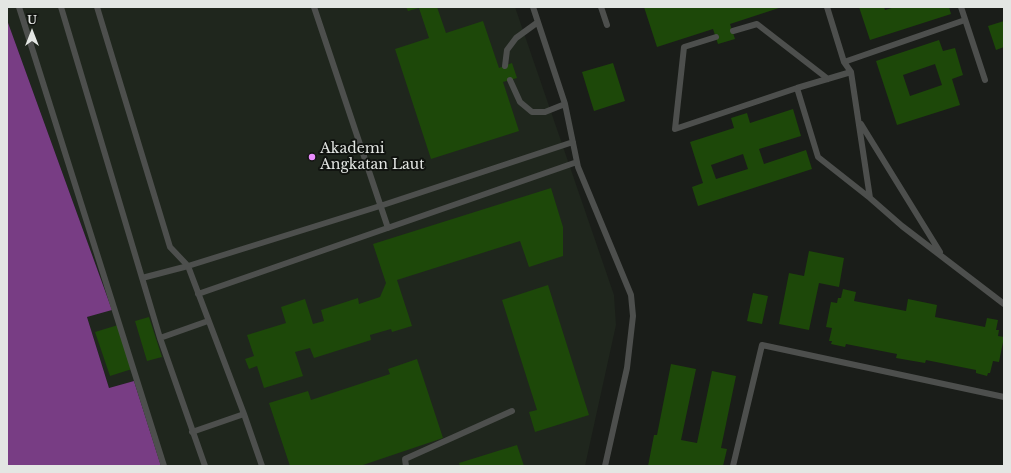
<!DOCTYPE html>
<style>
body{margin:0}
#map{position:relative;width:1011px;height:473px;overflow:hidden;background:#1a1d19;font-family:"Libre Baskerville",serif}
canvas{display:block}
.frame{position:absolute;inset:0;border:8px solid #e3e6e3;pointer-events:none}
.north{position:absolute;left:12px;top:12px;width:40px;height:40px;-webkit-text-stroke:3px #111410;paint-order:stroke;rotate:0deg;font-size:11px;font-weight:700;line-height:16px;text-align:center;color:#e3e6e3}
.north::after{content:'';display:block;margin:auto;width:14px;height:18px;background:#e3e6e3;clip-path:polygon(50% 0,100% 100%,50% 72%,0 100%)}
</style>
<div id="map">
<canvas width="1011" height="473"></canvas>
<div class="frame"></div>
<div class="north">U</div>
</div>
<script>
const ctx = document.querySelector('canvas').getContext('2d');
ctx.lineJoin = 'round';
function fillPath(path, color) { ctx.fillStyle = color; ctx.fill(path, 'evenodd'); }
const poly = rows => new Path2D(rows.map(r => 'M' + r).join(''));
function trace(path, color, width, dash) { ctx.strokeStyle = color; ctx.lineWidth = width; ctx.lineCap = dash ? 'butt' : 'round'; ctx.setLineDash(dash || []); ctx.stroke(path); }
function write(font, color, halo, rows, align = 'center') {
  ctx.font = font + ' "Libre Baskerville",serif'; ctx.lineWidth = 4; ctx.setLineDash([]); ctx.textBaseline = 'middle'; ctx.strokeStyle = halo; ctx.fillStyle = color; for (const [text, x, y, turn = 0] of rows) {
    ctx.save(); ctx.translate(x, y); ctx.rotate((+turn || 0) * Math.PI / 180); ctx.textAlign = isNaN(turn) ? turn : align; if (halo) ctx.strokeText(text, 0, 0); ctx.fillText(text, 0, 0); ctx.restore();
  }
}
const built = poly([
 [7,7,515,7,614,295,616,325,585,466,161,466,134,381,109,388,87,317,112,310,7,20]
]);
const water = poly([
 [7,20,112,310,87,317,109,388,134,381,161,466,7,466]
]);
const building = poly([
 [406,7,437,7,446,33,483,21,499,68,512,63,517,78,503,82,519,131,431,159,395,49,429,38,419,8,408,11],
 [644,7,782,7,730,24,735,39,718,44,713,29,657,47],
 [859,7,884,7,885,10,895,7,949,7,951,14,870,40],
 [1004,21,1004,47,996,50,988,26],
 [939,40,943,51,955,48,963,75,952,79,960,105,897,125,876,61],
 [935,64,942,85,910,96,903,75],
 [613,63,625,101,594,111,582,72],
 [793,109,801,136,759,149,764,164,806,150,812,169,698,206,692,187,703,183,690,142,734,128,731,118,747,113,750,123],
 [743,154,748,169,716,179,711,165],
 [551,188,563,227,563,256,529,267,520,241,397,280,412,326,392,332,391,329,370,335,371,340,314,358,310,348,295,352,303,376,264,388,257,366,249,369,245,359,254,356,247,335,286,323,281,307,305,299,313,324,324,321,321,310,358,298,359,304,380,297,386,283,373,244],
 [809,251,844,258,839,287,819,283,809,330,779,324,789,273,804,276],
 [548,285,589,415,535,432,529,412,537,410,502,300],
 [843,289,856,292,854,301,906,311,908,299,937,305,935,317,985,327,987,318,998,320,996,330,999,330,998,336,1004,337,999,362,993,361,990,373,988,373,987,376,976,373,976,370,926,360,925,363,896,358,897,354,846,344,845,347,831,344,832,341,829,341,832,328,826,327,831,302,837,303,838,298,841,298],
 [753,293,768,296,762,324,747,321],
 [149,317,162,357,147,361,135,321],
 [118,325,132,369,110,376,95,332],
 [417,359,443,438,360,466,290,466,269,403,308,391,311,400,390,374,388,369],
 [671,364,696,369,681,440,697,443,712,371,736,376,721,448,727,449,723,466,648,466,654,435,657,435],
 [517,445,524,466,460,466,459,463]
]);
const lane = poly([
 [19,7,164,466],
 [61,7,160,338,205,466],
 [97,7,170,247,188,266,244,414,262,466],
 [314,7,388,228],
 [533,7,565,104,578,167,631,295,633,316,627,368,605,466],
 [601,7,607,25],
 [827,7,844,62,851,72,870,198,902,226,1004,304],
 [961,7,985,80],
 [733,31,757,24,828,79],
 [716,37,684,47,675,129,797,88,851,72],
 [844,62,965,20],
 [505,66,507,50,516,38,538,22],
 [510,80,520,102,532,112,545,112,565,104],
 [797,88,818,157,870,198],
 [861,124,940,252],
 [142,278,188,266,380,206,573,142],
 [198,294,577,162],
 [160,338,208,321],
 [192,432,244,414],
 [406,466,405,459,512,411],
 [733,466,762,345,1004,397]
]);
const markers = [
 [312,157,4,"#ea8dfd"]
];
const poiNames = [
 ["Akademi",320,149],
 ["Angkatan Laut",320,165]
];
fillPath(built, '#1f261d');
fillPath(water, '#783d84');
fillPath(building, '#1d4809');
trace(lane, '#4d4f4d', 6);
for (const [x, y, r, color] of markers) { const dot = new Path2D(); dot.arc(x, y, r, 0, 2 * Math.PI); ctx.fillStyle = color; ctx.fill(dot); trace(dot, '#111410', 1.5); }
write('14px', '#e3e6e3', '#111410', poiNames, 'left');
</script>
